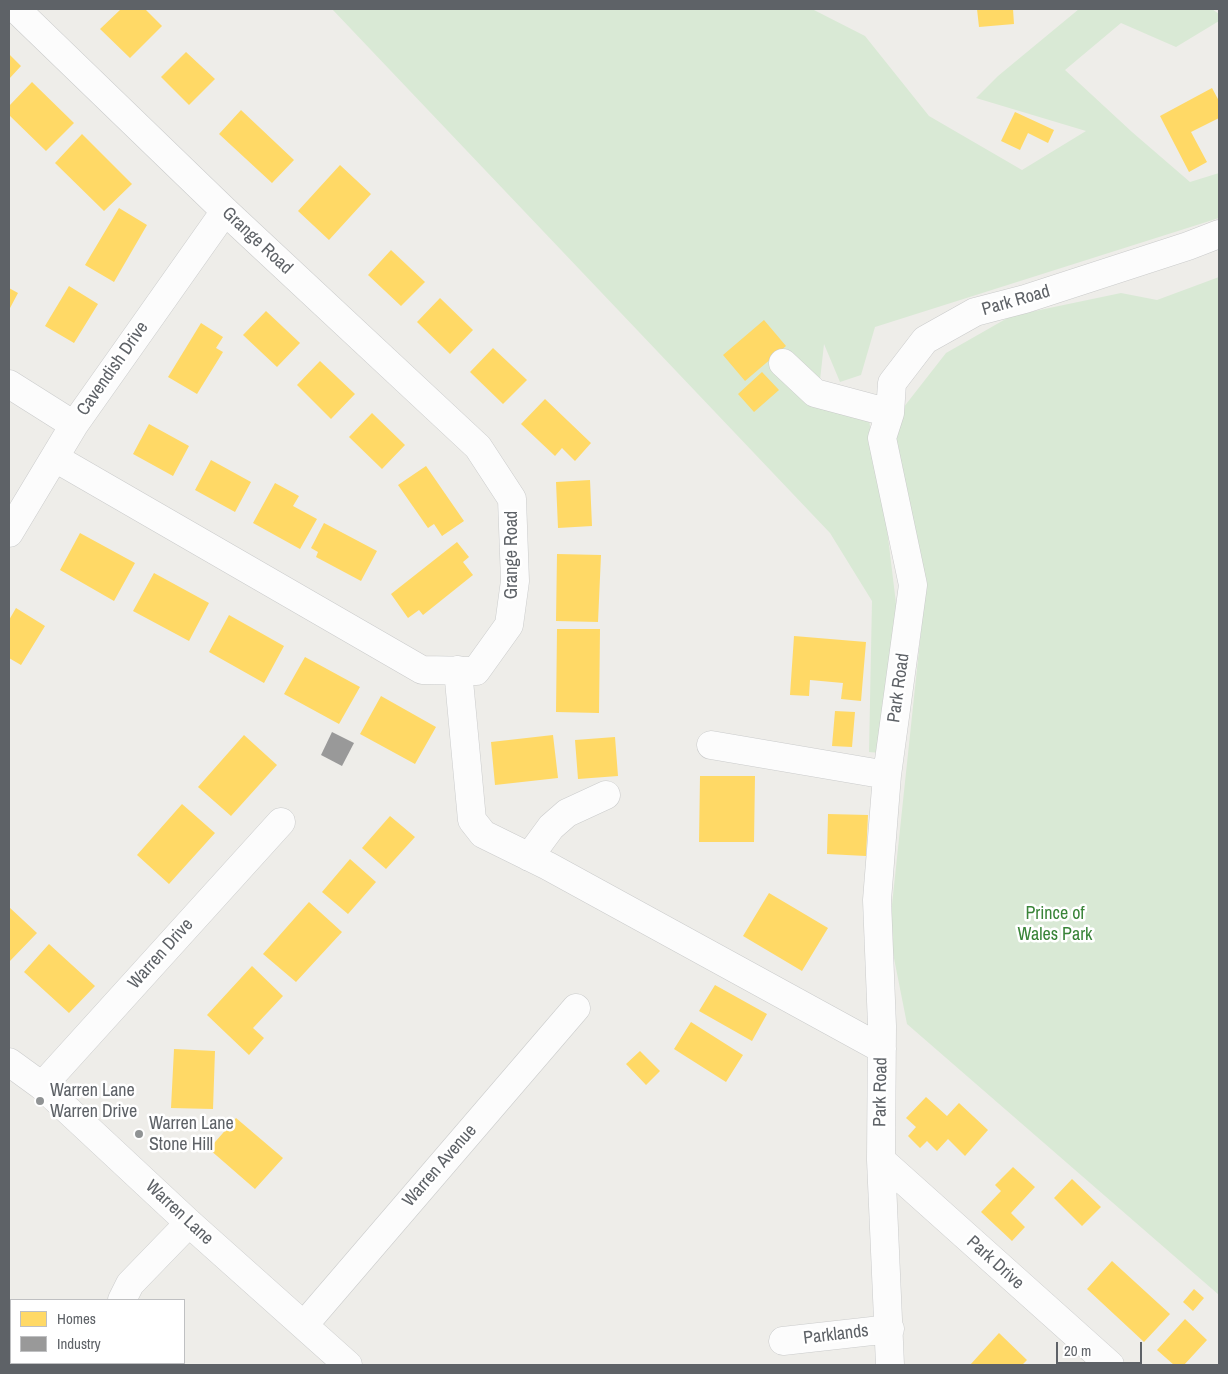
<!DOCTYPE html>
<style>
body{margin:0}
#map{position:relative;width:1228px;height:1374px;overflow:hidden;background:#eeede9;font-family:"Archivo Narrow",sans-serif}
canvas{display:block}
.frame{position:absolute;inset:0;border:10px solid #5e6267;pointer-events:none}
.legend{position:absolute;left:10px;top:1299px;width:175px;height:65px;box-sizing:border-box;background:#fff;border:1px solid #bfc0c2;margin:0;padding:6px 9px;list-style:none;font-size:15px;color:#5e6267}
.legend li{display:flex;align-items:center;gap:10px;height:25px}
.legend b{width:25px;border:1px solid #bfc0c2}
.scale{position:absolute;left:1056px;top:1342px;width:86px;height:22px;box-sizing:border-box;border:2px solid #5e6267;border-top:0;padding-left:6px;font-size:15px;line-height:18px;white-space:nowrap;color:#5e6267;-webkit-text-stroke:4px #fff;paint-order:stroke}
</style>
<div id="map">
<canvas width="1228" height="1374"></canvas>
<div class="frame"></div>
<ul class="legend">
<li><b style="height:14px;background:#ffd966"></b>Homes</li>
<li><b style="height:14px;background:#999"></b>Industry</li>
</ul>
<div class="scale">20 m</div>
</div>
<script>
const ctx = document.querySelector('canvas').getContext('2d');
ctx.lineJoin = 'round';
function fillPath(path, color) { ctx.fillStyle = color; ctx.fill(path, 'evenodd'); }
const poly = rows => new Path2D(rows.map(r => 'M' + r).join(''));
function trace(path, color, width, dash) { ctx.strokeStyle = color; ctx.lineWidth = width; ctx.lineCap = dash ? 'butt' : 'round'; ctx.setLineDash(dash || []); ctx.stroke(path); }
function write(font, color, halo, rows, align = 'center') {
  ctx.font = font + ' "Archivo Narrow",sans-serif'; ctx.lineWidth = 5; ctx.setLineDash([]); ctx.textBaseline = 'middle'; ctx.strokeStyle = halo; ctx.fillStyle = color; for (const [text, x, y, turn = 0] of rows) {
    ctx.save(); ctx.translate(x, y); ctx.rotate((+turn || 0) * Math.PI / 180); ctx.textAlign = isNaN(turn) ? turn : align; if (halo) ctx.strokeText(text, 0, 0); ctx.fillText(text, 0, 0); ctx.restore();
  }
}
const green = poly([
 [332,9,812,9,865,36,929,116,1022,170,1086,131,976,98,998,76,1079,9,1212,9,1219,14,1219,21,1176,47,1121,23,1065,70,1132,132,1190,182,1219,173,1219,218,875,327,861,375,840,382,824,344,820,380,868,414,887,529,898,620,881,753,869,752,872,601,830,533],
 [1219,277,1219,1295,907,1024,889,933,926,584,889,426,946,353,1011,316,1121,293,1157,300]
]);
const homes = poly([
 [121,9,145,9,162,26,130,58,100,29],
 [977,9,1013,9,1014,24,979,27],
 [186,52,215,79,189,105,161,77],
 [9,54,21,66,9,79],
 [32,82,74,123,46,151,9,115,9,106],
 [1212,88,1219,101,1219,118,1191,132,1207,162,1189,172,1160,116],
 [241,110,294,160,272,183,219,134],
 [1015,112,1054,130,1048,143,1028,133,1020,150,1001,141],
 [82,134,132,184,104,211,55,163],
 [340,165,371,194,329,240,298,211],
 [119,208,147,225,114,282,85,265],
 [391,250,425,282,401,306,368,275],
 [69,286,98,304,74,343,45,326],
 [9,288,18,293,9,310],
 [440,298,473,330,450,354,417,322],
 [266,311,300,343,277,367,243,335],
 [764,320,786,346,745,381,723,355],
 [201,323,223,337,216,348,223,352,197,394,168,377],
 [493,348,527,380,503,404,470,372],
 [320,361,355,394,331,419,297,385],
 [762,372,779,390,754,412,738,394],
 [545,399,591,443,575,461,562,448,555,456,521,424],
 [372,413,405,445,382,469,349,437],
 [149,424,189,446,173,476,133,454],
 [211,460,251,482,235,512,195,490],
 [426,466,464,521,442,536,434,524,428,528,398,485],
 [590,480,592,526,558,528,556,482],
 [275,483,299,496,293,506,317,519,300,549,253,523],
 [324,523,377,551,361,581,316,557,318,552,311,548],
 [80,533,135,563,114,601,60,570],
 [457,542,469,557,463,562,473,575,423,615,419,610,408,618,391,594],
 [557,554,601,555,598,622,556,621],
 [154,573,209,603,189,641,133,611],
 [16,608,45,626,21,665,9,658,9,620],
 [229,615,284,646,264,683,209,652],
 [557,629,600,629,599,713,556,712],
 [794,636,866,642,861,701,841,699,843,683,810,680,809,696,790,695],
 [305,657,360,687,339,724,284,694],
 [381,696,436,727,415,764,360,734],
 [835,711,855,712,852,747,832,746],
 [244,735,277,765,231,816,198,787],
 [553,735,558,778,495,785,491,742],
 [615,737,618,776,578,779,575,740],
 [700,776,755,776,754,842,699,842],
 [182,804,215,833,169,884,137,855],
 [828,814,868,815,866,856,827,854],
 [390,816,415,837,386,869,362,848],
 [350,859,376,882,348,914,322,892],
 [769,893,828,928,802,971,743,936],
 [309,902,342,932,296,982,263,954],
 [9,907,37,933,9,962],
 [49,944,95,986,69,1013,24,972],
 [252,966,283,996,253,1028,264,1038,249,1055,207,1015],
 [715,985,767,1014,752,1041,699,1011],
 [691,1022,743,1055,726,1082,674,1049],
 [174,1049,215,1051,213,1109,171,1108],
 [640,1051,660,1071,646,1085,626,1064],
 [926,1097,947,1116,959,1103,988,1130,965,1156,948,1139,937,1151,927,1141,920,1148,908,1136,916,1127,906,1118],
 [236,1118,283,1158,255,1189,209,1149],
 [1013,1167,1035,1187,1011,1213,1025,1227,1012,1241,981,1212,1001,1191,995,1185],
 [1072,1179,1101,1207,1082,1226,1054,1198],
 [1112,1261,1170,1314,1144,1342,1087,1289],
 [1194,1289,1204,1298,1193,1311,1183,1302],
 [1185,1319,1207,1340,1184,1365,1174,1365,1157,1350],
 [999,1333,1027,1360,1022,1365,970,1365]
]);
const industry = poly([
 [332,732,354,743,342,766,321,755]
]);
const minor = poly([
 [16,9,225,211,478,447,512,499,515,581,509,625,476,671,422,670,55,458],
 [783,363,815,393,890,413],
 [9,384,74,425],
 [9,533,74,425,225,211],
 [458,670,472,820,483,834,548,866,882,1049],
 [711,745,887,775],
 [529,857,551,827,567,813,606,795],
 [9,1062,42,1086,189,1223,348,1365],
 [42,1086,281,822],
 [881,1160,1110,1365],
 [122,1300,130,1284,189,1223],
 [304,1325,576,1008],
 [783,1341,890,1329],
 [91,1365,92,1363],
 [890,1365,881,1160,882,1026,877,900,887,775,913,585,882,438,890,413,892,383,925,340,975,312,1025,299,1188,246,1219,234]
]);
const markers = [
 [40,1101,5,"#909394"],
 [139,1134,5,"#909394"]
];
const streetNames = [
 ["Grange Road",257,241,43],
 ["Park Road",1016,301,-16],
 ["Cavendish Drive",113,369,-55],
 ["Grange Road",512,555,-90],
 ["Park Road",899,688,-82],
 ["Warren Drive",161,954,-48],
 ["Park Road",881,1092,-89],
 ["Warren Avenue",440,1166,-49],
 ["Warren Lane",179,1213,43],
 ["Park Drive",995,1263,42],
 ["Parklands",836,1335,-7]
];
const parkNames = [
 ["Prince of",1055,914],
 ["Wales Park",1055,935]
];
const poiNames = [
 ["Warren Lane",50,1091],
 ["Warren Drive",50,1112],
 ["Warren Lane",149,1124],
 ["Stone Hill",149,1145]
];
fillPath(green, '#d9e9d5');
fillPath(homes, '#ffd966');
fillPath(industry, '#999');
trace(minor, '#cacbcb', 29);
trace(minor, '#fcfcfc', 28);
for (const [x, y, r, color] of markers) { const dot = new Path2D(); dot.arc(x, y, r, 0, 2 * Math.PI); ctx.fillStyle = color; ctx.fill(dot); trace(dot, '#fff', 2); }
write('18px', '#5e6267', '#fff', streetNames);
write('18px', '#398438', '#fff', parkNames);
write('18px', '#5e6267', '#fff', poiNames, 'left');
</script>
